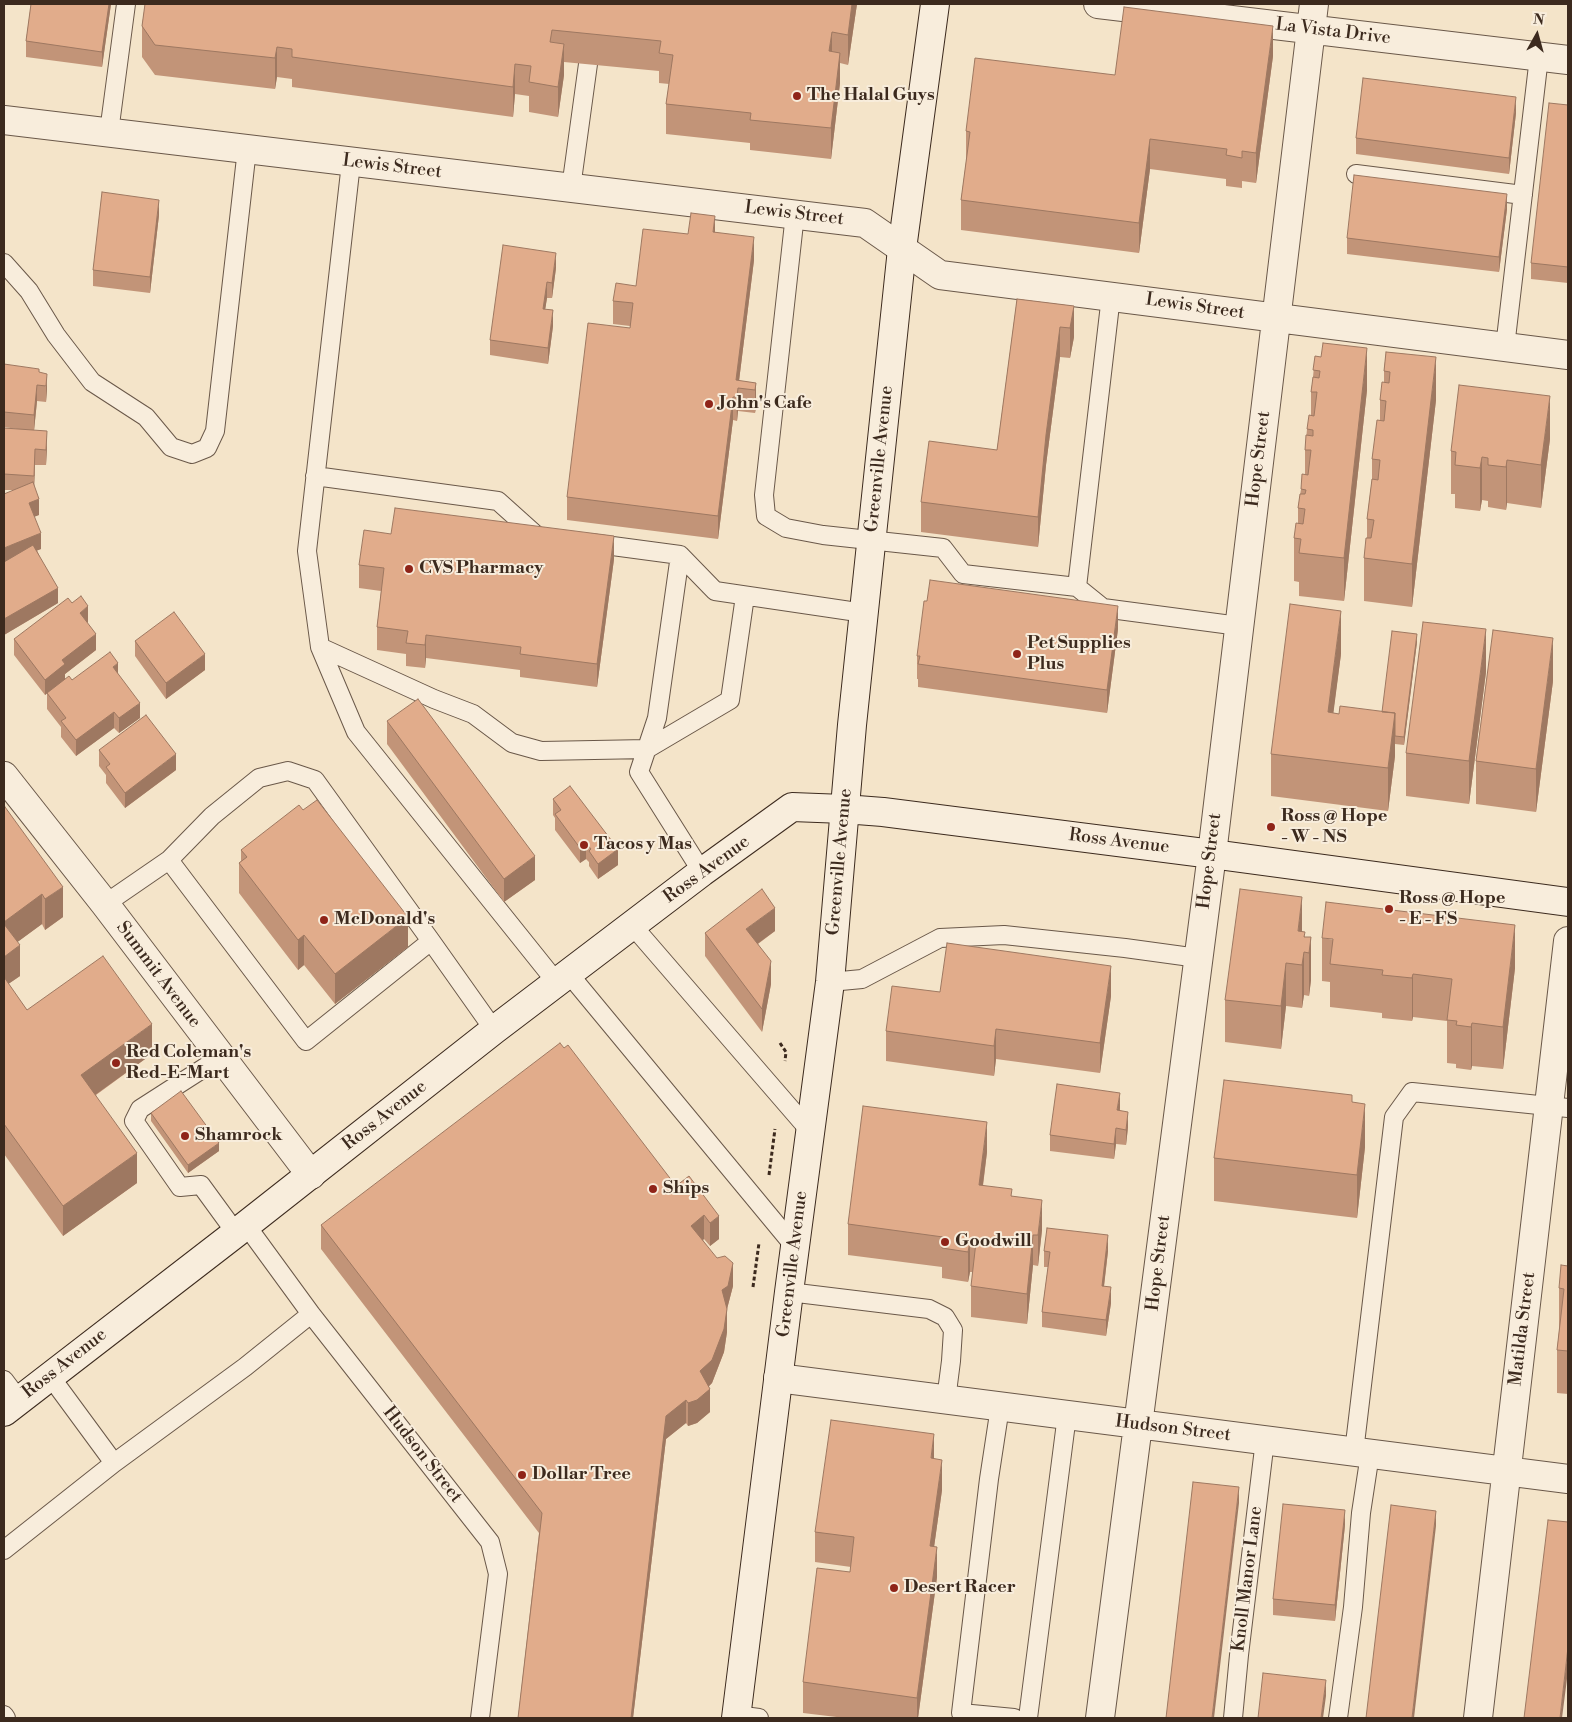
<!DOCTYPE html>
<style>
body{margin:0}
#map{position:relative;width:1572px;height:1722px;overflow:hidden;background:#f4e4c9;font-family:"Libre Bodoni",serif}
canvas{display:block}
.frame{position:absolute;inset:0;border:5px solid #3c2a1e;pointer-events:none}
.north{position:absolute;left:1512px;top:10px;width:50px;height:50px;-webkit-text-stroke:4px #f8eddc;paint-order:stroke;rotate:7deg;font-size:14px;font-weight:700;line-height:20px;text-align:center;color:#3c2a1e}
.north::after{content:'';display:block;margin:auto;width:18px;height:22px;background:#3c2a1e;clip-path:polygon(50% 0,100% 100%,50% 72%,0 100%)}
</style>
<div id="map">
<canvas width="1572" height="1722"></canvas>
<div class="frame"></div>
<div class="north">N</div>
</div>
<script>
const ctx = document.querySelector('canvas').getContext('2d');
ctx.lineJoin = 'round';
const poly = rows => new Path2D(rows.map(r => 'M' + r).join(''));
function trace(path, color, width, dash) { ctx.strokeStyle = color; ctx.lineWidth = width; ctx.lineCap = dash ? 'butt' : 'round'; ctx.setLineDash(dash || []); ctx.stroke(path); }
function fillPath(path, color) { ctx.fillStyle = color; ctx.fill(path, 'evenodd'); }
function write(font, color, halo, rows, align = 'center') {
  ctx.font = font + ' "Libre Bodoni",serif'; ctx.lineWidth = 4; ctx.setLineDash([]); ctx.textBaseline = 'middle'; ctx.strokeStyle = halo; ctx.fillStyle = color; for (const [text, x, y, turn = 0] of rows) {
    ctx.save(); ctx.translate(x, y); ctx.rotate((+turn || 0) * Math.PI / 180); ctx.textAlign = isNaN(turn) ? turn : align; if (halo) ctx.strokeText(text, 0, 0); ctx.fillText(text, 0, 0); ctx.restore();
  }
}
const path = poly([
 [780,1043,786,1052,785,1061],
 [769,1175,775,1129],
 [753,1287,759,1243]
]);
const lane = poly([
 [109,132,126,4],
 [351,163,307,551,320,647,356,732,557,983],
 [1356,174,1523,195],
 [571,188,588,64],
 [795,214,764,495,766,516,786,528,823,535,943,548,963,574,1077,587,1103,608,1239,626],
 [4,263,29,291,56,335,92,382,146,417,171,447,192,454,207,448,215,431,247,149],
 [1505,347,1539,57],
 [315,476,498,501,537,536,542,537],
 [590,543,680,555,715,591,864,613],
 [680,555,657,718,639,772,702,872],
 [1077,587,1111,296],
 [320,647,434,699,473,714,512,743,541,751,647,749,730,700,745,596],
 [105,904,169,860],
 [632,925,810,1131],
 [431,941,306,1041,169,860,212,816,259,778,288,771,315,780,431,941,494,1030],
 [569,974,795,1247],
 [830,982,862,979,940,938,1004,935,1125,948,1198,958],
 [221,1057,140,1109,134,1121,180,1187,201,1185,236,1233],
 [246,1225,311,1314,490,1542,498,1574,480,1718],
 [789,1292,929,1309,945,1317,953,1330,951,1361,946,1400],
 [50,1376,114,1463,245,1367,311,1314],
 [4,1380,19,1400],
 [1000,1407,989,1479,961,1713,1014,1718],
 [1354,1452,1394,1117,1412,1092,1568,1108],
 [4,1550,114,1463],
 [4,1715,6,1718],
 [736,1715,759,1718],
 [1028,1718,1067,1415],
 [1233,1718,1239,1655,1265,1440],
 [1338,1718,1353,1607,1361,1513,1370,1454]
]);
const street = poly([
 [1098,4,1568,60],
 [4,120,865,223,940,275,1568,355],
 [4,776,105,904,311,1175],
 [778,1378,1568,1479],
 [1100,1718,1212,854,1314,4],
 [1478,1718,1568,941]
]);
const secondary = poly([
 [4,1412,236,1233,494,1030,702,872,792,807,844,809,883,812,1212,854,1568,902],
 [736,1718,789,1292,830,982,852,725,902,249,935,4]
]);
const wall = poly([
 [31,4,111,4,102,67,26,57,26,41],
 [145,4,857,4,848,65,840,63,840,83,831,159,750,150,750,143,666,134,666,104,669,84,659,83,659,71,564,62,564,75,558,117,529,112,529,96,515,94,513,117,292,87,292,79,277,77,275,89,155,75,142,57,142,26],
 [1273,56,1256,183,1242,181,1242,188,1226,186,1226,179,1150,169,1139,253,961,230,961,200,966,162,966,131,1115,75],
 [1568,105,1568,283,1531,279,1531,263],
 [1516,113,1509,174,1356,154,1356,138],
 [1507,209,1499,272,1347,254,1347,238],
 [159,215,150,293,93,286,93,270],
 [715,232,754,260,739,381,756,383,756,406,755,413,738,411,737,421,733,420,718,539,567,520,567,497,630,328,630,326,613,324,613,301,636,286,688,234],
 [556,268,552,298,547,298,545,309,553,326,548,364,490,355,490,340],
 [1017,299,1074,306,1074,337,1070,358,1060,357,1046,465,1038,547,921,532,921,502,997,450],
 [1386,352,1436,400,1412,607,1364,601,1364,558,1367,538,1367,519,1372,479,1372,459,1380,421,1380,400,1384,382,1384,371],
 [1315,356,1367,390,1344,601,1299,596,1299,582,1294,581,1294,538,1298,523,1298,508,1301,489,1305,474,1305,450,1307,429,1311,415,1311,392,1313,377],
 [4,364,39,373,47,389,46,402,37,401,34,430,47,447,46,465,35,465,34,485,39,515,34,516,41,549,37,550,58,603,4,635,14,490,4,490,4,428,17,429,4,427],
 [1550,439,1541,508,1507,503,1506,510,1488,507,1488,501,1482,500,1480,511,1455,508,1455,494,1451,494,1451,451],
 [614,559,597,687,520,677,520,670,426,658,425,668,406,666,406,654,377,650,377,627,381,591,359,588,359,565],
 [72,603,88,622,87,623,96,650,65,674,65,680,72,680,118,674,140,718,119,733,114,728,76,756,61,737,61,727,47,709,47,693,45,695,14,655,14,639],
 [1118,629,1107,713,918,687,918,679,917,679,917,656],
 [135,641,205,670,166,699,135,656],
 [1417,642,1404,745,1395,744,1395,756,1388,811,1271,796,1271,754,1341,654,1333,713,1339,714,1382,712],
 [1486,672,1469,804,1406,796,1406,753],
 [1553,681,1536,812,1476,804,1476,761],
 [387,721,535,880,504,902,387,744],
 [99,750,176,770,125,808,106,783,106,775,99,766],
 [553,799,618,865,598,879,589,866,589,862,586,859,580,863,555,830,555,818,553,815],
 [4,808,63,917,45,930,42,924,17,942,20,976,8,984,27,1010,152,1054,96,1095,137,1183,63,1236,4,1154],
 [241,850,408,947,335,1004,304,965,298,970,239,893,239,863,241,861],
 [775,931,758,944,771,984,762,1032,705,956,705,933],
 [1302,932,1305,937,1311,937,1311,980,1309,996,1304,995,1302,1008,1286,1006,1281,1049,1225,1042,1225,1000],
 [1322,938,1515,968,1503,1069,1472,1066,1471,1070,1456,1068,1456,1064,1447,1063,1447,1021,1413,1017,1412,1021,1382,1018,1382,1013,1330,1007,1330,982,1322,981],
 [940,992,1111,996,1100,1073,996,1059,994,1076,886,1061,886,1031],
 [1352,1102,1365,1147,1357,1218,1214,1201,1214,1158],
 [1120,1108,1120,1110,1128,1127,1126,1145,1116,1144,1114,1159,1050,1151,1050,1135],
 [151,1113,219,1151,188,1173,151,1121],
 [987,1152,983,1186,1012,1196,1042,1230,1038,1266,1033,1265,1027,1324,971,1317,971,1286,973,1272,970,1272,968,1282,942,1278,942,1267,848,1255,848,1224],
 [689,1176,719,1239,710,1246,704,1239,703,1240,733,1286,727,1309,727,1332,724,1352,712,1383,709,1386,710,1412,697,1423,688,1426,686,1423,666,1439,633,1718,518,1718,539,1533,321,1249,321,1225,676,1186],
 [1044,1251,1108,1251,1104,1287,1111,1303,1106,1336,1042,1327,1042,1312,1048,1267,1044,1267],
 [1568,1266,1568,1394,1557,1393,1557,1350,1559,1331,1559,1288],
 [934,1459,942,1490,934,1547,937,1577,918,1718,845,1718,803,1713,803,1682,850,1572,851,1567,815,1562,815,1532],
 [1345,1525,1335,1621,1273,1615,1273,1599]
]);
const shadedWall = poly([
 [109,4,111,4,102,67,102,52],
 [852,4,857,4,848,65,848,35],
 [1273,26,1273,56,1256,183,1256,153],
 [832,32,832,62,829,51],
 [564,44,564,75,558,117,558,87],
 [277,47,277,77,275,89,275,58],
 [840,53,840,83,831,159,831,128],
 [515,64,515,94,513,117,513,87],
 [1516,97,1516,113,1509,174,1509,158],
 [1150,139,1150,169,1139,253,1139,223],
 [1507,194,1507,209,1499,272,1499,257],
 [159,200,159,215,150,293,150,277],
 [715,216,715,239,713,232],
 [754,237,754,260,738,389,738,411,737,421,736,380],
 [556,253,556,268,552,298,552,283],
 [547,282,547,298,543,324,543,309],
 [1074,306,1074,337,1070,358,1070,328],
 [553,310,553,326,548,364,548,348],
 [1060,327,1060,357,1046,465,1038,547,1038,517,1046,435],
 [1367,348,1367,390,1344,601,1344,558],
 [1436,357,1436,400,1412,607,1412,564],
 [47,374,47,389,46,402,46,386],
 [756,383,756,406,755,413,755,390],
 [37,385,37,401,34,431,34,415],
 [1550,396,1550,439,1541,508,1541,465],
 [733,397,733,420,718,539,718,516],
 [47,431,47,447,46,465,46,450],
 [35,449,35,465,34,492,34,476],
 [1482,457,1482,500,1480,511,1480,468],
 [1507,460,1507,503,1506,510,1506,467],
 [39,499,39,515,29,519,29,503],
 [41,533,41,549,4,564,4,548],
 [614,536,614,559,597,687,597,664],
 [58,588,58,603,4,635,4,619],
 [88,606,88,622,80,629,80,613],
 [1118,606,1118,629,1107,713,1107,690],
 [1341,611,1341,654,1328,755,1328,712],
 [1486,629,1486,672,1469,804,1469,761],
 [96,634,96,650,65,674,65,680,45,695,45,680,62,660],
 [1417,634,1417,642,1404,745,1404,737],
 [426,635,426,658,425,668,425,645],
 [1553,638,1553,681,1536,812,1536,769],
 [205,654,205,670,166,699,166,683],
 [118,663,118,679,113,667],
 [140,703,140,718,119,733,119,718],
 [114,712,114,728,76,756,76,740],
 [1395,713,1395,756,1388,811,1388,768],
 [176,754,176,770,125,808,125,793],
 [586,843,586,859,580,863,580,848],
 [618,849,618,865,598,879,598,864],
 [535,856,535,880,504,902,504,879],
 [63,887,63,917,45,930,45,899],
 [42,894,42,924,4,952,4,922],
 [1302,897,1302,940,1298,931],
 [775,908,775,931,746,952,746,929],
 [408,917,408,947,335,1004,335,974],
 [1515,925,1515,968,1503,1069,1503,1027],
 [304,935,304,965,298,970,298,940],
 [1311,937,1311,980,1309,996,1309,953],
 [20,945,20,976,4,987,4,957],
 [1304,952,1304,995,1302,1008,1302,965],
 [771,961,771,984,762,1032,762,1009],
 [1286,963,1286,1006,1281,1049,1281,1006],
 [1111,966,1111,996,1100,1073,1100,1043],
 [1413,974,1413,1017,1412,1021,1412,978],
 [1472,1023,1472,1066,1471,1070,1471,1027],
 [152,1024,152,1054,81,1105,81,1075],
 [996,1029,996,1059,994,1076,994,1046],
 [1120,1093,1120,1108,1117,1126,1117,1110],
 [1365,1104,1365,1147,1357,1218,1357,1175],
 [1128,1112,1128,1127,1126,1145,1126,1130],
 [987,1122,987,1152,979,1215,979,1185],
 [1116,1128,1116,1144,1114,1159,1114,1144],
 [219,1143,219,1151,188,1173,188,1165],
 [137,1153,137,1183,63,1236,63,1206],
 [1042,1200,1042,1230,1038,1266,1038,1235],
 [704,1215,704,1239,691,1249,691,1226],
 [719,1216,719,1239,710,1246,710,1223],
 [1033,1235,1033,1265,1027,1324,1027,1294],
 [1108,1235,1108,1251,1102,1302,1102,1286],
 [970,1241,970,1272,968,1282,968,1252],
 [733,1263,733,1286,727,1309,727,1332,724,1352,712,1383,700,1395,700,1371,722,1290],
 [1111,1287,1111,1303,1106,1336,1106,1320],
 [710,1389,710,1412,697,1423,688,1426,688,1403],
 [686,1400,686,1423,666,1439,633,1718,631,1718,666,1416],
 [934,1434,934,1465,931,1458],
 [942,1460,942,1490,930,1576,930,1546],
 [1239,1487,1239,1503,1214,1718,1212,1718],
 [1345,1510,1345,1525,1335,1621,1335,1605],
 [1436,1511,1436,1526,1414,1718,1412,1718],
 [937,1547,937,1577,918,1718,917,1718,917,1698],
 [1568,1647,1568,1671,1562,1718,1560,1718],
 [1326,1680,1326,1696,1323,1718,1321,1718]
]);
const building = poly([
 [31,4,109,4,102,52,26,41,31,4],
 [145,4,852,4,848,35,832,32,829,51,840,53,831,128,750,120,751,113,666,104,673,55,659,53,661,41,552,30,550,42,564,44,558,87,529,82,531,66,515,64,513,87,292,57,292,49,277,47,275,58,155,45,142,26,145,4],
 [1124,7,1273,26,1256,153,1242,151,1242,158,1226,155,1227,149,1150,139,1139,223,961,200,970,132,966,131,975,58,1115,75,1124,7],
 [1363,78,1516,97,1509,158,1356,138,1363,78],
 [1549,103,1568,105,1568,267,1531,263,1549,103],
 [1354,175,1507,194,1499,257,1347,238,1354,175],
 [102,192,159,200,150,277,93,270,102,192],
 [691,213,715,216,713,232,754,237,736,380,756,383,755,390,738,388,737,397,733,397,718,516,567,497,588,323,630,328,633,303,613,301,616,283,636,286,643,229,688,234,691,213],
 [503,245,556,253,552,283,547,282,543,309,553,310,548,348,490,340,503,245],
 [1017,299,1074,306,1070,328,1060,327,1046,435,1038,517,921,502,929,441,997,450,1017,299],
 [1323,343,1367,348,1344,558,1299,553,1301,539,1294,538,1296,523,1303,524,1305,509,1298,508,1300,494,1305,494,1306,490,1301,489,1302,474,1308,475,1311,450,1305,450,1306,435,1313,436,1313,430,1307,429,1309,415,1314,416,1317,392,1311,392,1313,377,1319,378,1320,371,1313,370,1315,356,1321,357,1323,343],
 [1386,352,1436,357,1412,564,1364,558,1366,538,1371,538,1374,520,1367,519,1372,479,1378,480,1380,460,1372,459,1377,420,1384,421,1386,401,1380,400,1382,382,1389,383,1390,372,1384,371,1386,352],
 [4,364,39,369,39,372,47,374,46,386,37,385,34,415,4,412,4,364],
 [1459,385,1550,396,1541,465,1507,460,1506,467,1488,465,1488,458,1482,457,1480,468,1455,465,1456,452,1451,451,1459,385],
 [4,428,47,431,46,450,35,449,34,476,4,474,4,428],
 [33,482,39,499,29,503,41,533,4,548,4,494,33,482],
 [395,508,614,536,597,664,520,654,521,647,426,635,425,645,406,643,408,631,377,627,384,568,359,565,364,530,391,534,395,508],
 [33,545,58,588,4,619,4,562,33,545],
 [930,580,1118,606,1107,690,918,664,920,656,917,656,924,601,927,601,930,580],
 [81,596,88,606,80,613,96,634,62,660,65,664,45,680,14,639,68,598,72,603,81,596],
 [1290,604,1341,611,1328,712,1339,714,1340,706,1395,713,1388,768,1271,754,1290,604],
 [174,612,205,654,166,683,135,641,174,612],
 [1423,622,1486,629,1469,761,1406,753,1423,622],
 [1493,630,1553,638,1536,769,1476,761,1493,630],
 [1392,631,1417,634,1404,737,1395,736,1395,713,1382,712,1392,631],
 [110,652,118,663,113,667,140,703,119,718,114,712,76,740,61,721,66,718,47,693,69,676,72,680,110,652],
 [418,699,535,856,504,879,387,721,418,699],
 [146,715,176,754,125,793,106,767,110,764,99,750,146,715],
 [570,786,618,849,598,864,589,851,591,849,586,843,580,848,555,814,561,810,553,799,570,786],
 [317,800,408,917,335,974,304,935,298,940,239,863,247,857,241,850,299,805,303,810,317,800],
 [5,807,63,887,45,899,42,894,4,922,4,808,5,807],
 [762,889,775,908,746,929,771,961,762,1009,705,933,762,889],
 [1240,889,1302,897,1298,931,1305,932,1304,937,1311,937,1309,953,1304,952,1302,965,1286,963,1281,1006,1225,1000,1240,889],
 [1326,902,1515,925,1503,1027,1472,1023,1471,1027,1456,1025,1457,1021,1447,1020,1452,979,1413,974,1412,978,1382,975,1383,970,1330,964,1333,939,1322,938,1326,902],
 [4,924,20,945,4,957,4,924],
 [947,943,1111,966,1100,1043,996,1029,994,1046,886,1031,892,986,940,992,947,943],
 [103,956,152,1024,81,1075,137,1153,63,1206,4,1124,4,977,27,1010,103,956],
 [560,1043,564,1048,568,1045,676,1186,689,1176,719,1216,710,1223,704,1215,691,1226,717,1258,725,1256,733,1263,728,1286,722,1290,727,1309,724,1329,712,1360,700,1371,710,1389,697,1400,688,1403,686,1400,666,1416,631,1718,518,1718,542,1513,321,1225,560,1043],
 [1224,1080,1352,1095,1352,1102,1365,1104,1357,1175,1214,1158,1224,1080],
 [1057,1084,1120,1093,1117,1110,1128,1112,1126,1130,1116,1128,1114,1144,1050,1135,1057,1084],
 [181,1091,219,1143,188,1165,151,1113,181,1091],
 [863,1106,987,1122,979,1185,1012,1189,1011,1196,1042,1200,1038,1235,1033,1235,1027,1294,971,1286,976,1242,970,1241,968,1252,942,1248,943,1237,848,1224,863,1106],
 [1047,1228,1108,1235,1102,1286,1111,1287,1106,1320,1042,1312,1050,1252,1044,1251,1047,1228],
 [1561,1265,1568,1266,1568,1351,1557,1350,1564,1289,1559,1288,1561,1265],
 [831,1420,934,1434,931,1458,942,1460,930,1546,937,1547,917,1698,803,1682,817,1568,850,1572,854,1537,815,1532,831,1420],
 [1193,1482,1239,1487,1212,1718,1166,1718,1193,1482],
 [1283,1504,1345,1510,1335,1605,1273,1599,1283,1504],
 [1391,1505,1436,1511,1412,1718,1366,1718,1391,1505],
 [1548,1520,1568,1522,1568,1647,1560,1718,1524,1718,1548,1520],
 [1263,1673,1326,1680,1321,1718,1258,1718,1263,1673]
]);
const markers = [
 [797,96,5,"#8f2418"],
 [709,404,5,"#8f2418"],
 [409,569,5,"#8f2418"],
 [1017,654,5,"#8f2418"],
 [1271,827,5,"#8f2418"],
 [584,845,5,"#8f2418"],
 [1389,909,5,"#8f2418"],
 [324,920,5,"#8f2418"],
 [116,1063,5,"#8f2418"],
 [185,1136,5,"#8f2418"],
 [653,1189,5,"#8f2418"],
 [945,1242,5,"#8f2418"],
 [522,1475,5,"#8f2418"],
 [894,1588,5,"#8f2418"]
];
const streetNames = [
 ["La Vista Drive",1333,32,7],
 ["Lewis Street",392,167,7],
 ["Lewis Street",794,214,7],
 ["Lewis Street",1195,307,8],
 ["Greenville Avenue",880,459,-84],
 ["Hope Street",1259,459,-83],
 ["Ross Avenue",1119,842,7],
 ["Hope Street",1210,861,-83],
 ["Greenville Avenue",840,862,-85],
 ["Ross Avenue",707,870,-36],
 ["Summit Avenue",158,975,53],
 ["Ross Avenue",385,1116,-38],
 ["Hope Street",1159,1263,-83],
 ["Greenville Avenue",793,1264,-83],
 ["Matilda Street",1523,1329,-83],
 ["Ross Avenue",65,1364,-38],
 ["Hudson Street",1173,1429,7],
 ["Hudson Street",422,1455,52],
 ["Knoll Manor Lane",1248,1579,-83]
];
const poiNames = [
 ["The Halal Guys",807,96],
 ["John's Cafe",719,404],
 ["CVS Pharmacy",419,569],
 ["Pet Supplies",1027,644],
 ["Plus",1027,665],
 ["Ross @ Hope",1281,817],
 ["- W - NS",1281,838],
 ["Tacos y Mas",594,845],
 ["Ross @ Hope",1399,899],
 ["- E - FS",1399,920],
 ["McDonald's",334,920],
 ["Red Coleman's",126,1053],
 ["Red-E-Mart",126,1074],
 ["Shamrock",195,1136],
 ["Ships",663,1189],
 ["Goodwill",955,1242],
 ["Dollar Tree",532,1475],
 ["Desert Racer",904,1588]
];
trace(lane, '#6a5849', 20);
trace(street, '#6a5849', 30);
trace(secondary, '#3c2a1e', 30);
trace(path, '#3c2a1e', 3, [4, 2.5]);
trace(lane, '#f8eddc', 18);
trace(street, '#f8eddc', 28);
trace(secondary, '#f8eddc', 28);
fillPath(wall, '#c29478');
fillPath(shadedWall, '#9e7861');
fillPath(building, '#e1ac8b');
trace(building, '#9e7861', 1);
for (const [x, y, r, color] of markers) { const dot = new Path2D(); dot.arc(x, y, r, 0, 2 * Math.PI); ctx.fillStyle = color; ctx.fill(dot); trace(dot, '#f8eddc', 2); }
write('18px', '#3c2a1e', '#f8eddc', streetNames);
write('bold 18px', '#3c2a1e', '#f8eddc', poiNames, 'left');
</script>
